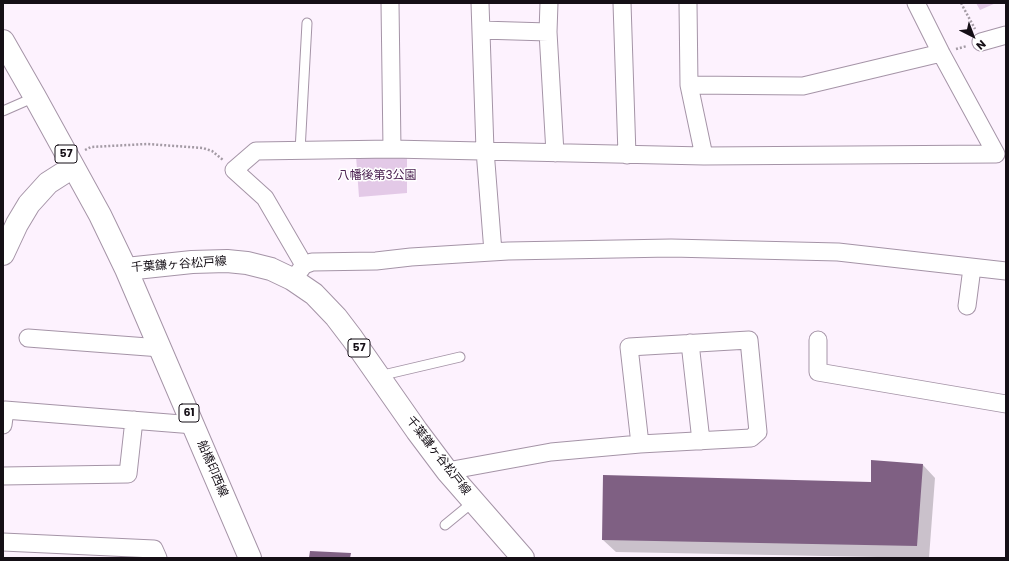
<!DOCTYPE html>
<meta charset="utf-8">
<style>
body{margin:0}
#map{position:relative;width:1009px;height:561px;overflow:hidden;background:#fdf2fe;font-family:Poppins,sans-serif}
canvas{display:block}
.frame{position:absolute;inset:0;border:4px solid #150f16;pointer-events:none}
.north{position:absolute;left:953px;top:16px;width:40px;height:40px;-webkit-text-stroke:3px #fff;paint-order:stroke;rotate:138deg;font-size:11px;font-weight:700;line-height:16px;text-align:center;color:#150f16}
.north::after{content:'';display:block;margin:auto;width:14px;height:18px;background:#150f16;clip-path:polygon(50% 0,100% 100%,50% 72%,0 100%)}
</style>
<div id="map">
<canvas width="1009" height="561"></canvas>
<div class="frame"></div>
<div class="north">N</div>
</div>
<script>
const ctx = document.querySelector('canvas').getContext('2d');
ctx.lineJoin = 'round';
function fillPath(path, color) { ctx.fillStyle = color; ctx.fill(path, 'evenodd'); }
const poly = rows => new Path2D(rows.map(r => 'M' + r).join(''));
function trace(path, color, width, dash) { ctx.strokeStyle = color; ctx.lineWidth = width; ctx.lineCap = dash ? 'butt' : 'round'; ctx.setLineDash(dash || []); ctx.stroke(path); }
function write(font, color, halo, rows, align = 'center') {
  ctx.font = font + ' Poppins,"Noto Sans JP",sans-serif'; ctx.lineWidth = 3; ctx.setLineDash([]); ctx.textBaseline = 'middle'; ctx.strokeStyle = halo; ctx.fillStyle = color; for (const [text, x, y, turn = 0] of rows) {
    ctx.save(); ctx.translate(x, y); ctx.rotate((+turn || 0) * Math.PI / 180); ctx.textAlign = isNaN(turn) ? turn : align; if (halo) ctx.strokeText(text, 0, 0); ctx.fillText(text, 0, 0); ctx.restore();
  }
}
const green = poly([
 [976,3,996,3,980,10],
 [356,156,407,157,407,193,359,197]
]);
const shadow = poly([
 [923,465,935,478,929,558,616,552,603,540,872,483]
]);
const building = poly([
 [871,460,923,464,917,546,602,540,603,475,871,482],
 [310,551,351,553,350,558,309,558]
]);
const path = poly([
 [961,3,975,29],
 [956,49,967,46],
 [85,150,91,147,147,144,203,148,212,151,223,160]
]);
const service = poly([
 [3,111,35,97],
 [300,151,307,23],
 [379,376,460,357],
 [445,525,473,502]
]);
const minor = poly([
 [390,3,392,149],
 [480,3,485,150,493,252],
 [622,3,627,155],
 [688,3,689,85,704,156],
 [481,30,548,32,555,153],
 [548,32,549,3],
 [981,42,1006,35],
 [689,85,803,86,941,53],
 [304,265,265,198,234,170,256,151,392,149,704,156,996,154,941,53,916,3],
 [298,273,304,265,312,262,376,261,411,257,508,251,671,248,838,252,1006,271],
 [967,306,972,268],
 [28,338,161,348],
 [818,340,818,372,1006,404],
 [690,343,701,441],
 [3,425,5,410,194,425],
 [447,471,551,452,640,444,751,438,758,432,749,340,629,347,640,444],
 [3,476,128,474,134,420],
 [3,542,154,549,158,558]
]);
const tertiary = poly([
 [3,254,17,224,29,204,48,183,73,167]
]);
const primary = poly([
 [3,41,35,97,100,215,126,269,250,558],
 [126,269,192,262,227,261,247,263,271,269,292,279,314,294,336,317,352,338,417,431,447,471,523,558]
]);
const shields = [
 [66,154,22],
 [359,348,22],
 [189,413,20]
];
const shieldNames = [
 ["57",66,154],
 ["57",359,348],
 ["61",189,413]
];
const parkNames = [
 ["八幡後第3公園",377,176]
];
const streetNames = [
 ["千葉鎌ヶ谷松戸線",179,265,-4],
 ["千葉鎌ヶ谷松戸線",438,456,52],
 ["船橋印西線",212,469,67]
];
fillPath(green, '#e3c9e7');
fillPath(shadow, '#0003');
fillPath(building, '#7f6083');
trace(service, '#a594a7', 11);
trace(minor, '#a594a7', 19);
trace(tertiary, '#a594a7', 24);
trace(primary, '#a594a7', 24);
trace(path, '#a49ba5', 2.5, [2, 2]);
trace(service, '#fff', 9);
trace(minor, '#fff', 17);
trace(tertiary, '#fff', 22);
trace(primary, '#fff', 22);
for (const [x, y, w] of shields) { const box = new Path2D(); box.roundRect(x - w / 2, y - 9, w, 18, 3); ctx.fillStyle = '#fff'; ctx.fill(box); trace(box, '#150f16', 1); }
write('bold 11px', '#150f16', null, shieldNames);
write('12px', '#4b2051', '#fff', parkNames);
write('12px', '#150f16', '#fff', streetNames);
</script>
